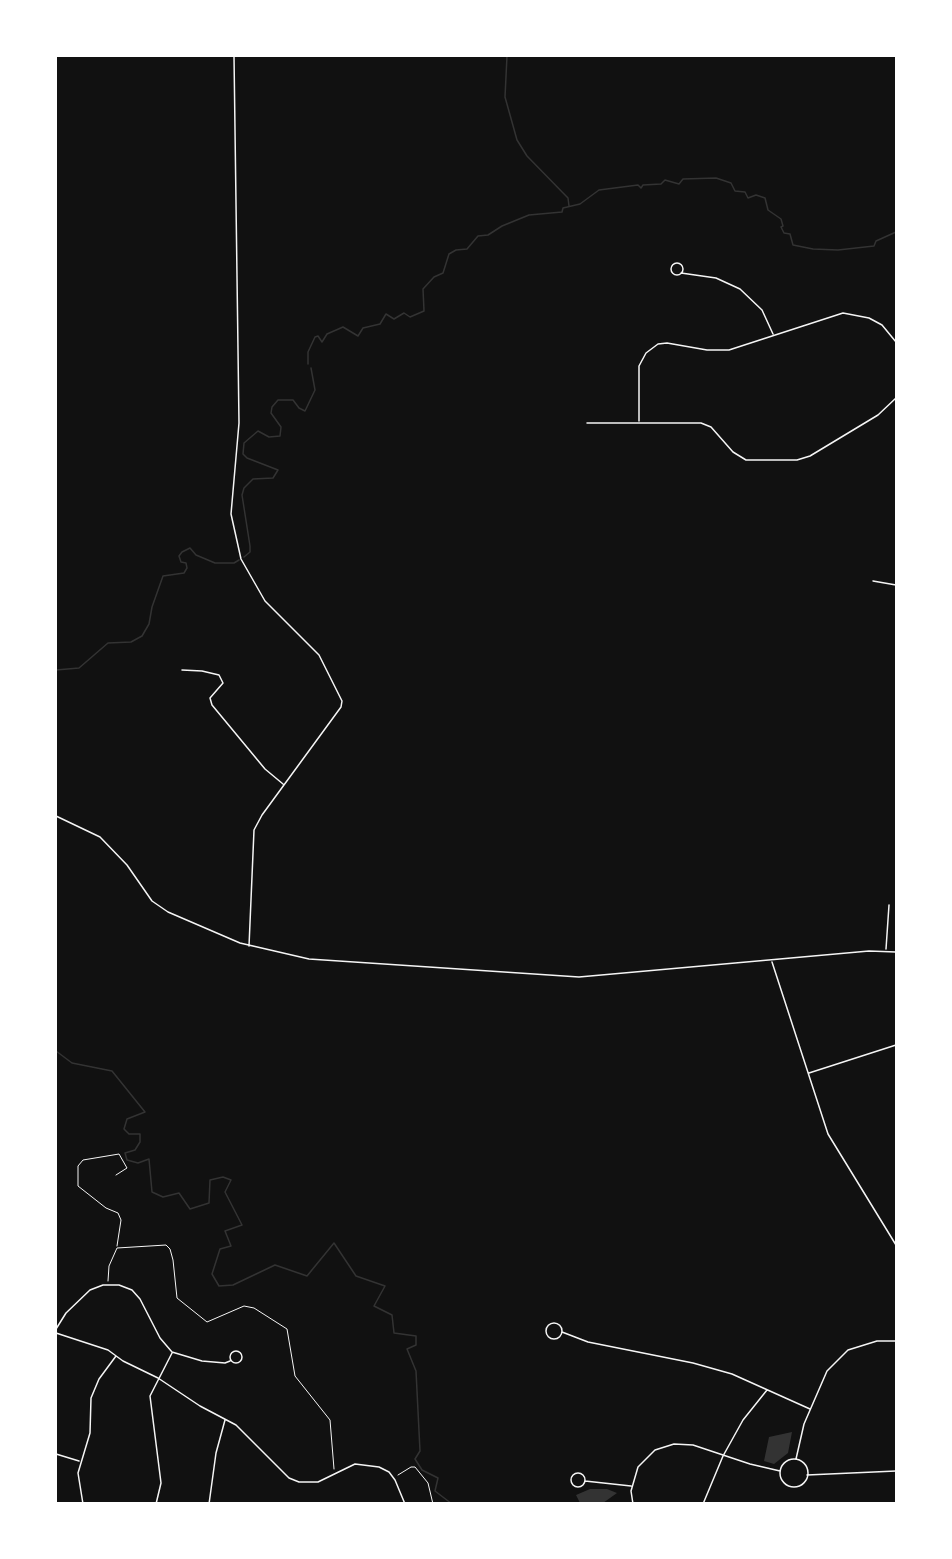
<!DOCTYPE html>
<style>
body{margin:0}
#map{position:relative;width:952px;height:1559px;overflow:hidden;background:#111;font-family:"Varela Round",sans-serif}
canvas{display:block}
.frame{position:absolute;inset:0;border:57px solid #fff;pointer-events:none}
</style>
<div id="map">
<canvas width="952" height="1559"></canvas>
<div class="frame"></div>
</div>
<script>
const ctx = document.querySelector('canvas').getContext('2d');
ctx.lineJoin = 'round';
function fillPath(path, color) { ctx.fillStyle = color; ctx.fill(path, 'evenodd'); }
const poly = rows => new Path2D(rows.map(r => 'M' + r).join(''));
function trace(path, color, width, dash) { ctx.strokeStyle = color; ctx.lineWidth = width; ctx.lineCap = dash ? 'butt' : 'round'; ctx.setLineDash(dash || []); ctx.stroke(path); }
const water = poly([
 [792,1432,788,1453,774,1464,764,1461,769,1437],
 [590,1489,607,1489,617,1493,603,1503,580,1503,576,1495]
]);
const stream = poly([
 [507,56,505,97,517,140,527,156,568,198,569,206],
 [308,364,308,352,315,337,318,336,322,342,327,334,343,327,358,336,363,328,380,324,386,314,394,319,404,313,410,317,424,311,423,289,434,277,443,273,449,254,456,250,467,249,478,236,488,235,502,226,529,215,562,212,563,208,580,204,599,190,638,185,641,188,643,185,661,184,665,180,679,184,683,179,716,178,731,183,735,191,745,192,748,198,756,195,765,198,768,210,781,219,783,226,781,227,784,233,790,234,793,245,813,249,838,250,874,246,876,241,896,232],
 [244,557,250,552,250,546,242,495,244,488,253,479,273,478,278,470,247,458,243,454,244,443,258,431,269,437,280,436,281,427,271,413,272,407,278,400,293,400,299,408,305,411,315,390,311,368],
 [56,670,79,668,108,643,131,642,142,636,149,624,152,607,163,576,184,573,187,568,186,563,181,562,179,556,182,552,190,548,196,555,215,563,234,563,239,560],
 [56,1051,72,1063,112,1071,145,1112,127,1119,124,1129,129,1134,140,1134,140,1142,135,1150,125,1153,127,1160,138,1163,149,1159,152,1192,163,1197,179,1193,190,1209,209,1203,210,1180,223,1177,231,1180,225,1192,242,1225,225,1231,231,1246,220,1249,212,1274,219,1286,233,1285,275,1265,307,1276,334,1243,356,1276,385,1286,374,1306,392,1315,394,1333,416,1336,416,1345,407,1349,416,1371,420,1451,415,1459,422,1470,438,1478,435,1491,452,1504]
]);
const path = poly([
 [116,1175,127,1168,119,1154,83,1160,78,1166,78,1186,106,1208,118,1213,121,1220,117,1246],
 [108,1281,109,1266,117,1248,166,1245,170,1249,173,1260,177,1298,207,1322,244,1306,254,1308,287,1329,295,1376,330,1420,334,1469],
 [398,1475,411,1467,415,1467,428,1483,433,1504]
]);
const minor = poly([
 [234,56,239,423,231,514,241,559,265,601,319,655,342,701,341,707,262,815,254,830,249,946],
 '671 269a6 6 0 1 1 12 0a6 6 0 1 1-12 0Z',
 [681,273,716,278,740,289,762,310,773,334],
 [639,421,639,366,646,353,658,344,667,343,707,350,729,350,843,313,869,318,882,325,896,342],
 [587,423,701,423,711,427,733,452,746,460,797,460,810,456,878,415,896,398],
 [873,581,896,585],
 [182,670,202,671,219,675,223,683,210,698,212,705,265,769,283,784],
 [56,816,100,837,127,865,152,901,168,912,240,943,309,959,579,977,869,951,896,952],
 [886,949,889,905],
 [772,962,828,1134,896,1245],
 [809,1073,896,1045],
 '546 1331a8 8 0 1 1 16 0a8 8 0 1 1-16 0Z',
 [56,1329,66,1313,90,1290,103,1285,119,1285,132,1290,140,1299,160,1338,172,1352,202,1361,225,1363,230,1361],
 [562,1332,588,1342,693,1363,732,1374,810,1409],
 [56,1333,108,1350,123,1361,158,1378,200,1406,236,1425,289,1478,299,1482,318,1482,355,1464,379,1467,389,1472,395,1480,405,1504],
 '230 1357a6 6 0 1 1 12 0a6 6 0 1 1-12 0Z',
 [56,1454,79,1461],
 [796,1459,804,1424,827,1371,848,1350,877,1341,896,1341],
 '780 1473a14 14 0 1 1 28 0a14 14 0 1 1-28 0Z',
 '571 1480a7 7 0 1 1 14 0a7 7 0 1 1-14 0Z',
 [807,1475,896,1471],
 [585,1481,631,1486],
 [83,1504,78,1473,90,1433,91,1398,99,1379,116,1356],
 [156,1504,161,1483,150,1396,172,1353],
 [209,1504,216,1453,225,1420],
 [633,1504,631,1491,638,1467,655,1450,674,1444,693,1445,750,1464,780,1471],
 [703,1504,723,1456,743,1420,767,1390]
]);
fillPath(water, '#333');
trace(stream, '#333', 1.5);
trace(path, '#f5f5f5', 1);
trace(minor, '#f5f5f5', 1.5);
</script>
